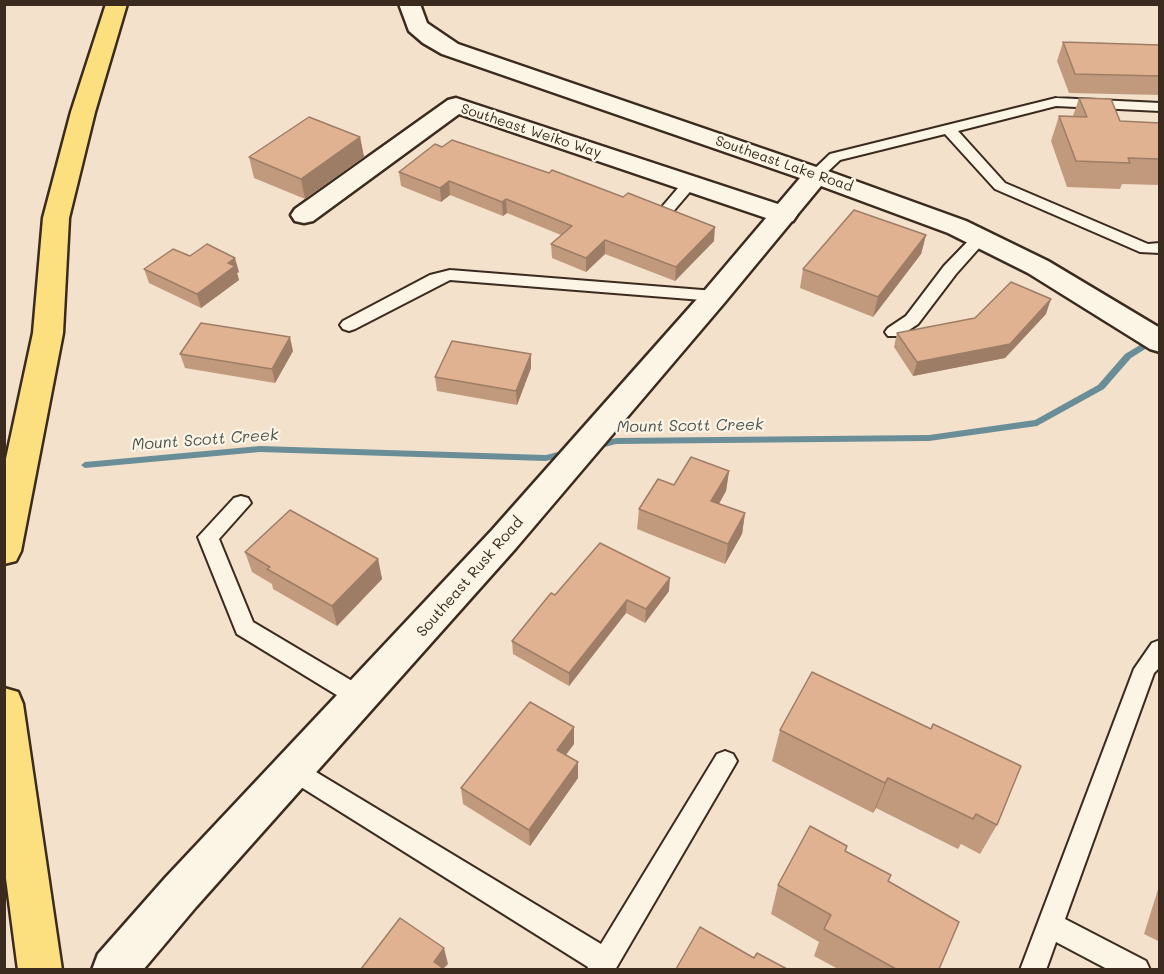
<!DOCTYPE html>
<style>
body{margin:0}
#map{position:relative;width:1164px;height:974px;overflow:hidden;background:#f4e1cc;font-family:Mali,sans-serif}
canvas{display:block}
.frame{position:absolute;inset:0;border:6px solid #3b2a1e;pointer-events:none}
</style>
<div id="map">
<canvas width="1164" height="974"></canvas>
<div class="frame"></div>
</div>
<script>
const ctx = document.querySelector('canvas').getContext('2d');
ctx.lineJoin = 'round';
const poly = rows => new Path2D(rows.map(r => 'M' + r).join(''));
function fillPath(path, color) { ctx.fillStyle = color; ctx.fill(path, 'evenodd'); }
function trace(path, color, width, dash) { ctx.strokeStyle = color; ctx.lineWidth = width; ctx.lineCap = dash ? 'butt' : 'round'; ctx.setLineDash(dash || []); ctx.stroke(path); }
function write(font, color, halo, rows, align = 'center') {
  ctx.font = font + ' Mali,sans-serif'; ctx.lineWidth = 4.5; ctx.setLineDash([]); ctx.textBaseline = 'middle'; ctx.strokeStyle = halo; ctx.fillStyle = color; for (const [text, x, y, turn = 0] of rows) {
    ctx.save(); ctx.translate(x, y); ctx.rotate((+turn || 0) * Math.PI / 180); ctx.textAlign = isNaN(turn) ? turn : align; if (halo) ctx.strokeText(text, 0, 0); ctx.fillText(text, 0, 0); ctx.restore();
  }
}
const stream = poly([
 [1155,336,1158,337,1159,339,1158,341,1131,358,1104,389,1037,426,929,441,616,444,593,450,589,447,590,445,616,438,929,435,1035,420,1098,385,1125,354,1155,336],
 [260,446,546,455,570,449,574,452,573,454,546,461,260,452,85,468,81,465,85,462,260,446]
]);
const lane = poly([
 [1056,98,1160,103,1160,111,1056,106,958,131,1005,183,1148,244,1160,243,1160,253,1140,252,995,189,945,134,840,160,821,178,816,180,808,175,830,154,1056,98],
 [689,179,697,184,694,187,671,214,661,214,658,211,661,208,684,181,689,179],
 [980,233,988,238,956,274,918,324,900,336,888,336,885,332,888,328,906,316,944,266,974,235,980,233],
 [450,270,715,291,721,292,723,296,721,300,715,301,450,280,355,329,349,331,343,329,340,325,343,321,430,275,450,270],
 [241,496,248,498,251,503,219,539,253,622,369,691,372,698,369,705,361,708,353,705,237,634,198,537,234,498,241,496],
 [1160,640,1160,667,1154,673,1065,919,1146,961,1150,970,1109,970,1056,942,1046,970,1020,970,1134,669,1152,643,1160,640],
 [725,751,733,754,737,761,733,768,615,970,587,970,588,967,285,777,281,770,285,763,293,759,301,763,601,944,717,754,725,751]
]);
const street = poly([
 [456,98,793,209,797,215,793,221,784,223,775,221,459,114,313,221,304,223,295,221,291,215,295,209,448,100,456,98]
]);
const secondary = poly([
 [399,4,420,4,427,23,458,44,825,170,966,221,1048,261,1160,328,1160,352,1150,349,1028,273,948,233,821,186,725,302,516,548,196,907,143,970,92,970,98,954,166,877,492,530,705,290,800,178,442,54,423,43,409,31,399,4]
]);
const highway = poly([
 [106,4,127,4,95,112,69,218,63,333,21,551,16,561,4,564,4,468,33,333,43,218,71,112,106,4],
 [4,688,18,692,23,704,62,970,18,970,4,863,4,688]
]);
const wall = poly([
 [1063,42,1160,45,1160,95,1069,93,1057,61],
 [1079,98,1120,121,1160,123,1160,185,1122,184,1120,189,1067,187,1051,141,1059,116,1073,116],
 [360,137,364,157,305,199,254,178,249,157],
 [435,144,714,241,675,281,605,254,586,272,552,258,551,244,561,235,507,213,503,216,450,195,441,202,401,186,399,172],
 [926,235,921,254,873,317,800,288,803,269],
 [190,256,239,272,237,273,239,280,201,308,149,283,144,269],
 [1046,314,1005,358,913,376,894,347,897,333],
 [293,351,275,383,185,368,180,354],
 [531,354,531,368,517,405,437,391,435,377],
 [729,471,726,491,719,504,745,513,742,534,725,564,637,529,639,509,674,485],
 [245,552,378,559,382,579,337,626,273,589,272,584,252,572],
 [669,591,645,623,626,613,569,686,513,654,512,641,555,595],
 [812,672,997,825,980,854,961,844,958,849,876,808,873,813,772,761,780,730],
 [574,744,566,755,578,778,530,846,463,804,461,788],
 [847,846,846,851,888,881,939,969,838,969,814,956,819,942,771,914,778,885],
 [1160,883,1160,942,1144,934]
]);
const shadedWall = poly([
 [360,137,364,157,305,199,301,179],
 [449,181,450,195,441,202,440,188],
 [506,199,507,213,503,216,502,202],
 [715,227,714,241,675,281,676,267],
 [926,235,921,254,873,317,878,297],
 [605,240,605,254,586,272,586,258],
 [235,258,239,272,237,273,239,280,201,308,197,294,228,263],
 [1051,299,1046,314,1005,358,913,376,917,362],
 [290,337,293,351,275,383,272,369],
 [531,354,531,368,517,405,516,391],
 [729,471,726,491,709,521,711,501],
 [745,513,742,534,725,564,728,544],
 [378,559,382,579,337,626,332,606],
 [670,578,669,591,645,623,646,609],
 [627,600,626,613,569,686,569,673],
 [574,727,574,744,557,766,557,750],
 [578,762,578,778,530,846,529,830],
 [888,778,876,808,873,813,885,783],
 [444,948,448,964,443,969,434,962]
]);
const building = poly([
 [1063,42,1160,45,1160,76,1075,74,1063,42],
 [1079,98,1111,99,1120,121,1160,123,1160,159,1128,158,1130,163,1076,161,1059,116,1087,117,1079,98],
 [309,117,360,137,301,179,249,157,309,117],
 [452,140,549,173,552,170,623,197,628,193,715,227,676,267,605,240,586,258,551,244,572,226,506,199,502,202,449,181,440,188,399,172,435,144,442,147,452,140],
 [854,210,926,235,878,297,803,269,854,210],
 [207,244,235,258,228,263,235,266,197,294,144,269,173,249,190,256,207,244],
 [1011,282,1051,299,1010,344,917,362,897,333,975,318,1011,282],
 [201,323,290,337,272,369,180,354,201,323],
 [452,341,531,354,516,391,435,377,452,341],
 [691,457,729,471,711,501,745,513,728,544,639,509,658,479,674,485,691,457],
 [290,510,378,559,332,606,267,569,270,567,245,552,290,510],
 [600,543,670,578,646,609,627,600,569,673,512,641,551,593,555,595,600,543],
 [812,672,931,729,933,724,1021,766,997,825,976,814,973,819,888,778,885,783,780,730,812,672],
 [530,702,574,727,557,750,578,762,529,830,461,788,530,702],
 [810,826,847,846,845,851,891,875,888,881,959,922,939,969,896,969,824,929,831,915,778,885,810,826],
 [400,918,444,948,434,962,444,969,361,969,400,918],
 [700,927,754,958,757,953,787,969,676,969,700,927]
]);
const farStreetnames = [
 ["Southeast Weiko Way",531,131,18],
 ["Southeast Lake Road",784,164,19]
];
const streetNames = [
 ["Southeast Rusk Road",470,577,-49]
];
const waterNames = [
 ["Mount Scott Creek",690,426,-1],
 ["Mount Scott Creek",205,440,-4]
];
fillPath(stream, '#698e98');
trace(lane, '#3b2a1e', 4);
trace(street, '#3b2a1e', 5);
trace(secondary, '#3b2a1e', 5);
trace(highway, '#3b2a1e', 5);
fillPath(lane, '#fcf5e5');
fillPath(street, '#fcf5e5');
fillPath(secondary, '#fcf5e5');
fillPath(highway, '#fce080');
fillPath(wall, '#c1997d');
fillPath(shadedWall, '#9d7d66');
fillPath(building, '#e0b291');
trace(building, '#9d7d66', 1.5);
write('14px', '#3b2a1e', '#fcf5e5', farStreetnames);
write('15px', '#3b2a1e', '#fcf5e5', streetNames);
write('italic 16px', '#4e5451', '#fcf5e5', waterNames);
</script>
